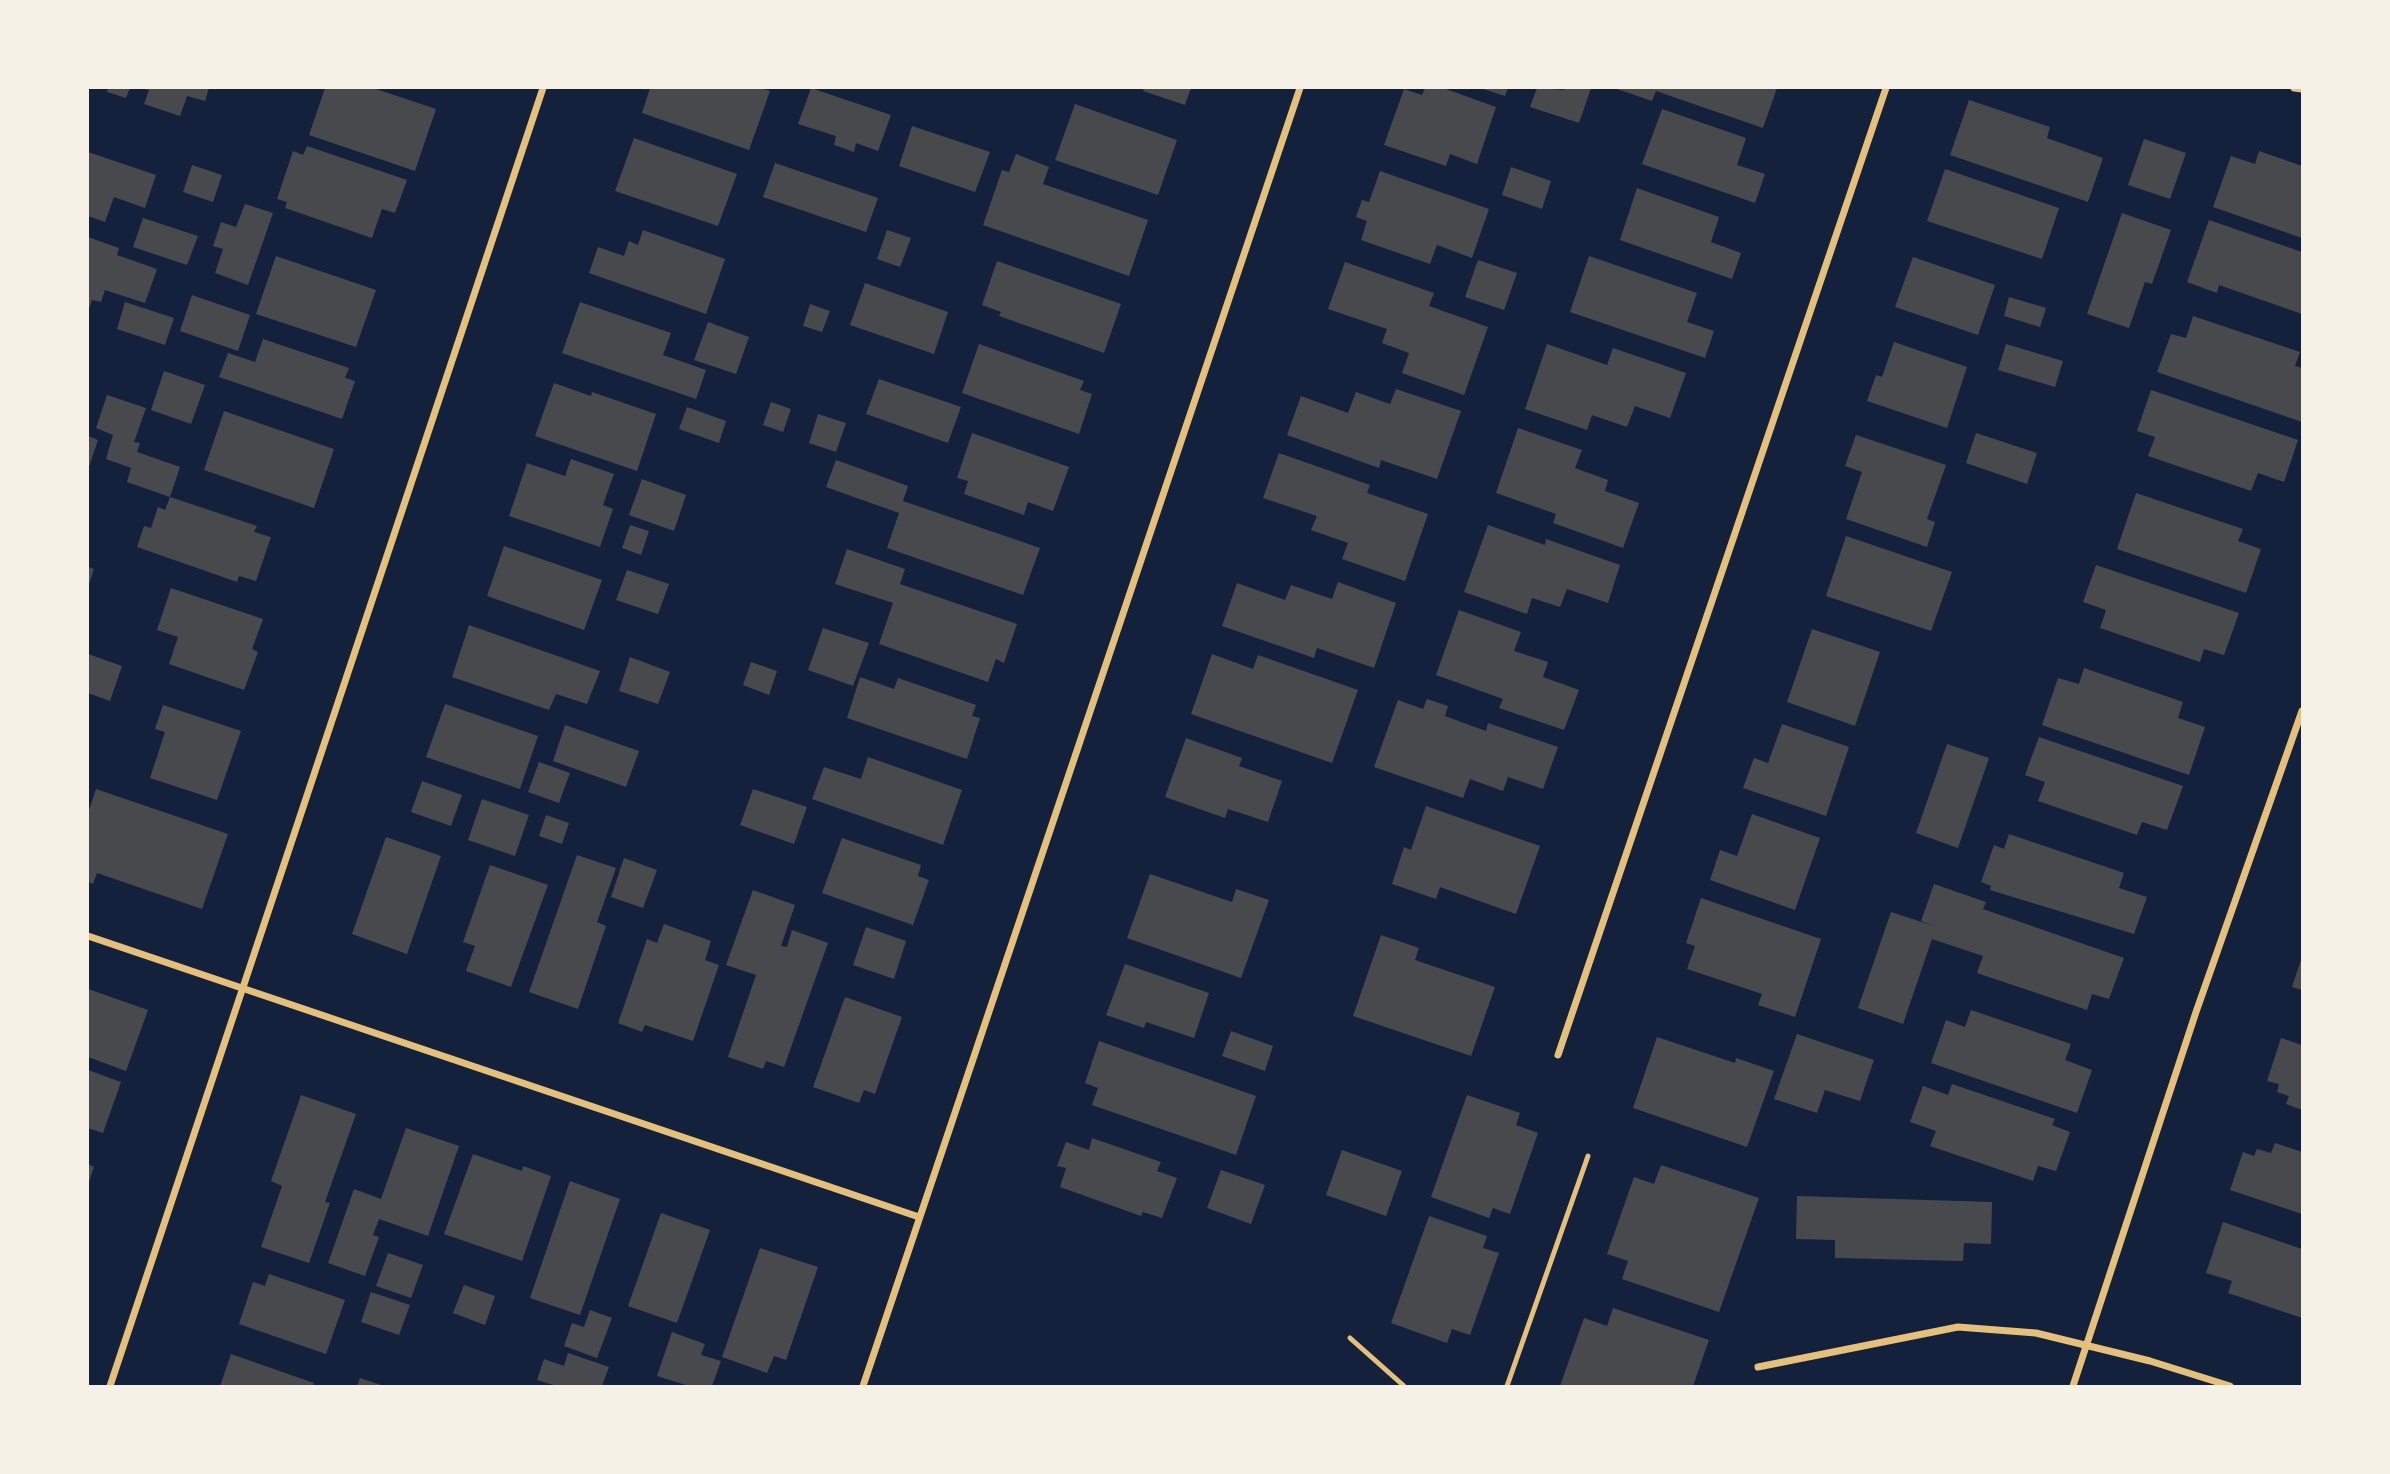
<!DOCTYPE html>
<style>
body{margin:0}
#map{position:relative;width:2390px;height:1474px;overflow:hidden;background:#14213d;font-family:Manrope,sans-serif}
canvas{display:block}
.frame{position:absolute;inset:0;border:89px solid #f6f1e7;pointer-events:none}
</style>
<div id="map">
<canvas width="2390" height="1474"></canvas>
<div class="frame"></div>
</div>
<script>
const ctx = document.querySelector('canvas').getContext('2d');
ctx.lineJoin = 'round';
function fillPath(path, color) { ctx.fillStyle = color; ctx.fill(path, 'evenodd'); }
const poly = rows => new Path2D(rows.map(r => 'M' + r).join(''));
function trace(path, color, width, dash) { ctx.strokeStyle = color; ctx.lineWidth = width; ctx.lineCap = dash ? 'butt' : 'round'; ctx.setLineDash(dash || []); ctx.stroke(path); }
const building = poly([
 [108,88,130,88,126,98,107,92],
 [141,88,209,88,205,101,187,96,180,116,144,104,149,90],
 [325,88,373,88,436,109,415,171,309,135],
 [650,88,760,88,770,91,749,150,642,113],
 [811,88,891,115,878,151,856,143,854,152,834,145,836,136,798,124],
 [1144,88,1191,88,1185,105,1143,91],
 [1425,88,1443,88,1496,107,1477,164,1450,154,1446,166,1384,145,1404,89,1422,95],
 [1480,88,1508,88,1505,96],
 [1537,88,1564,90,1565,88,1591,88,1579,123,1530,107],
 [1614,88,1777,88,1763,128,1656,91,1652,101],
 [1969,100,2050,127,2047,138,2103,158,2088,202,1950,155],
 [1075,104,1177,140,1158,195,1055,160],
 [1662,109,1746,138,1737,165,1765,174,1755,203,1642,164],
 [912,126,990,152,975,192,899,166],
 [634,138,737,174,718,226,615,191],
 [2144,139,2186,153,2170,199,2128,185],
 [307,146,407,180,395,213,382,209,372,238,285,208,287,202,277,199,293,151,303,155],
 [2259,151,2302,166,2302,238,2213,207,2231,156,2255,164],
 [88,152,156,175,145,208,114,197,105,222,88,216],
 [1016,154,1049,167,1043,184,1148,220,1129,276,983,225,1002,170,1009,172],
 [775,163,878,198,866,232,763,197],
 [192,165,222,175,213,202,183,192],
 [1511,167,1551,181,1542,209,1502,195],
 [1945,169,2059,208,2042,259,1927,221],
 [1380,171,1489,209,1472,258,1437,245,1430,264,1361,240,1367,221,1356,217,1362,200,1369,202],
 [1637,188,1719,217,1711,242,1741,253,1732,279,1620,240],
 [245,204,273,213,248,285,215,273,223,249,213,246,221,222,236,227],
 [2122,213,2171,230,2152,284,2145,282,2129,328,2087,314],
 [143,218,198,236,187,265,133,247],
 [2209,220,2302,252,2302,314,2219,285,2217,293,2187,282],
 [643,230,725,259,706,314,589,273,598,247,624,256,629,241,638,245],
 [887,230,911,238,900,267,877,259],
 [88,237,119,248,117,255,157,269,145,303,105,290,101,302,92,300,88,312],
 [276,256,376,290,356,347,256,314],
 [1589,256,1697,293,1687,322,1714,331,1705,358,1570,312],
 [1913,257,1995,285,1978,335,1895,307],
 [1478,260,1517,273,1504,310,1465,297],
 [997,261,1121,304,1104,353,999,316,1001,312,982,305],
 [1345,262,1434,293,1429,306,1488,327,1464,395,1402,373,1409,353,1382,343,1387,329,1328,309],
 [865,283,948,312,934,354,850,325],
 [192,295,250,315,238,351,180,331],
 [2009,297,2046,308,2040,327,2004,316],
 [125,302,174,318,165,345,117,329],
 [580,302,671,333,663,355,706,370,696,399,562,353],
 [810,304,830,311,822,332,803,326],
 [2193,316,2300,352,2295,366,2302,368,2302,422,2157,372,2171,334,2186,338],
 [708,322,749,337,736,374,694,360],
 [263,339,349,368,345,378,355,381,342,419,219,377,228,353,255,362],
 [1894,342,1967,367,1947,428,1867,401,1876,375,1882,377],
 [979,344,1084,381,1080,390,1092,394,1079,434,962,393],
 [1547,344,1607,365,1613,348,1686,373,1670,418,1635,406,1627,427,1592,415,1587,430,1525,409],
 [2006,344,2063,361,2055,387,1998,370],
 [164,371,205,385,191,424,151,410],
 [879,379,961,407,948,443,866,414],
 [554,383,591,396,592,392,656,414,637,471,535,436],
 [1396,389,1461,411,1437,479,1381,460,1379,468,1287,435,1301,396,1348,413,1356,392,1390,404],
 [2151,390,2298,440,2284,482,2258,473,2251,491,2148,456,2155,437,2137,431],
 [107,395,146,408,134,442,140,443,137,452,180,467,170,497,127,482,131,468,106,459,113,435,96,428],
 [771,402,791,409,783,432,763,425],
 [687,407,726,421,719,443,679,429],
 [224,411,334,449,314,508,204,470],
 [818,414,846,423,836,452,809,443],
 [1518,428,1582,450,1575,468,1608,480,1605,491,1639,503,1623,548,1553,523,1556,514,1496,493],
 [972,433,1069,467,1053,511,1028,502,1024,515,964,494,968,481,957,478],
 [1976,433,2037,453,2027,484,1966,463],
 [1856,435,1946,465,1927,519,1935,522,1927,547,1846,519,1862,472,1845,466],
 [88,436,98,440,88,470],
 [1279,453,1370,485,1367,493,1428,514,1405,581,1342,559,1348,543,1311,530,1317,516,1263,498],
 [571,459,614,474,603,505,613,509,600,547,509,516,527,463,565,476],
 [836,460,908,486,903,501,1040,548,1023,595,887,548,899,513,826,487],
 [642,479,686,495,674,531,629,515],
 [2136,493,2243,529,2238,541,2261,549,2246,593,2117,549],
 [170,497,257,526,254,532,271,537,256,581,239,576,237,582,137,547,144,526,151,528,158,507,165,510],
 [630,525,649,531,641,555,622,548],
 [1488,525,1545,545,1546,539,1620,565,1608,603,1567,589,1560,607,1532,598,1527,614,1464,592],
 [1846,536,1952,572,1931,631,1826,596],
 [504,546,602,580,584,630,487,596],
 [847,549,905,569,900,584,1017,624,1004,663,996,659,988,682,879,644,893,603,835,584],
 [2096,565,2239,613,2224,655,2204,649,2200,662,2100,628,2106,610,2083,602],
 [88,567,94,569,88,587],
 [627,570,669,584,658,614,616,600],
 [1338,582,1396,603,1374,668,1317,648,1314,658,1222,626,1237,583,1285,600,1291,585,1332,599],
 [171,588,263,619,252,649,258,652,244,690,169,664,178,637,157,630],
 [1459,610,1521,632,1514,651,1548,662,1543,677,1579,690,1564,730,1499,708,1503,699,1436,675],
 [469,625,600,671,587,704,556,694,549,710,452,677],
 [823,628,869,643,853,686,808,670],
 [1812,629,1880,652,1855,726,1787,702],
 [88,654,122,666,110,701,88,693],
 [1212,654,1253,669,1258,655,1358,690,1332,763,1191,714],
 [630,657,670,672,658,704,619,691],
 [751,662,777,671,769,695,743,685],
 [2084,668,2183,702,2178,718,2205,727,2189,775,2042,725,2058,678,2079,684],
 [860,677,894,689,898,678,976,705,972,716,980,718,967,759,847,718],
 [1427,699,1448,706,1445,716,1486,731,1488,723,1558,747,1543,789,1508,777,1503,791,1470,779,1463,798,1374,767,1398,700,1423,709],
 [445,704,538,736,520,789,426,757],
 [163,705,241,731,217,800,150,778,165,732,155,729],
 [1782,724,1849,747,1826,816,1743,788,1754,758,1768,763],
 [565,725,639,751,626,787,553,761],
 [2039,737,2183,786,2167,830,2142,822,2137,835,2038,801,2045,782,2025,775],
 [1186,738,1242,758,1239,766,1282,781,1268,822,1228,809,1225,818,1165,797],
 [1947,744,1989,758,1958,848,1916,833],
 [868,757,962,790,943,845,812,799,824,767,861,779],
 [539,762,570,773,559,803,528,792],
 [422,781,462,795,451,826,411,812],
 [96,789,228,834,202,909,97,873,93,884,88,882,88,813],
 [753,789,807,807,794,844,740,825],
 [482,799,529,815,515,856,468,840],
 [1426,806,1540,846,1516,914,1440,887,1436,899,1392,884,1404,847,1411,850],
 [1752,814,1820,838,1795,910,1710,880,1720,850,1737,856],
 [546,815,569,823,562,844,539,836],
 [2009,834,2124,873,2119,888,2147,897,2134,934,1990,890,1991,886,1981,882,1994,845,2004,849],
 [386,837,441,856,407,954,352,934],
 [842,838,921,865,918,876,929,880,913,925,822,893],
 [577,855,616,868,597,922,606,926,578,1009,529,992],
 [624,858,657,870,643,908,611,897],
 [490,865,548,885,511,987,466,971,475,946,463,942],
 [1150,874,1232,902,1236,889,1269,900,1241,978,1127,938],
 [1934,884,1986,902,1983,909,2124,958,2109,999,2092,994,2087,1010,1977,973,1983,956,1932,939,1903,1024,1858,1008,1891,912,1937,927,1921,921],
 [753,890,795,905,781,946,787,947,792,930,828,943,784,1067,766,1061,763,1069,728,1057,756,975,726,965],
 [1701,898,1821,939,1795,1017,1758,1005,1762,994,1687,969,1695,946,1686,943],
 [664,924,711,941,705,960,719,965,693,1041,645,1025,642,1032,618,1023,647,939,657,943],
 [866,927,906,941,894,979,853,965],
 [1381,935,1419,948,1415,960,1495,987,1471,1056,1353,1016],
 [2302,957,2302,990,2292,987],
 [1125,964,1209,993,1194,1038,1146,1022,1144,1028,1106,1015],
 [88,989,148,1010,126,1071,88,1057],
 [845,997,902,1017,875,1094,864,1090,859,1103,813,1087],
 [1971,1010,2071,1044,2065,1060,2092,1070,2077,1113,1931,1063,1946,1020,1965,1027],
 [1231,1031,1273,1046,1265,1071,1222,1056],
 [1797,1034,1874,1060,1860,1101,1825,1090,1817,1113,1774,1099],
 [1657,1037,1735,1063,1736,1058,1774,1071,1747,1147,1633,1108],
 [2281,1038,2302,1045,2302,1110,2286,1104,2289,1096,2277,1092,2279,1084,2267,1081],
 [1099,1041,1256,1096,1236,1155,1092,1105,1098,1088,1085,1083],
 [88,1070,121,1082,103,1133,88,1128],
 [1952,1084,2055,1119,2052,1125,2070,1132,2056,1171,2038,1166,2033,1181,1930,1146,1936,1131,1910,1122,1923,1086,1948,1095],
 [301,1095,356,1114,325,1202,330,1203,309,1263,261,1247,282,1186,271,1181],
 [1467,1095,1520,1113,1516,1125,1538,1133,1510,1214,1493,1208,1489,1218,1431,1197],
 [406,1128,459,1146,428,1236,379,1219,373,1235,379,1237,365,1276,328,1263,354,1189,381,1199],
 [1092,1138,1161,1162,1157,1171,1177,1178,1162,1218,1143,1212,1141,1216,1060,1187,1066,1168,1057,1166,1066,1142,1089,1150],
 [2275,1143,2302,1152,2302,1214,2230,1190,2243,1152,2254,1156,2257,1149,2271,1153],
 [1342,1150,1402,1171,1386,1216,1326,1195],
 [473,1154,522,1171,523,1166,551,1176,522,1261,444,1234],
 [88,1164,94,1167,88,1185],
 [1661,1165,1759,1198,1719,1312,1622,1279,1628,1261,1607,1254,1634,1177,1654,1184],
 [1221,1170,1265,1185,1251,1224,1207,1208],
 [570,1181,620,1199,580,1315,530,1298],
 [1797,1196,1992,1202,1991,1244,1964,1243,1963,1261,1835,1258,1835,1240,1796,1239],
 [661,1213,710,1230,677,1323,628,1306],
 [1429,1216,1487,1236,1483,1248,1499,1253,1470,1335,1452,1329,1447,1343,1391,1323],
 [2223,1222,2302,1249,2302,1318,2228,1293,2232,1281,2206,1273],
 [760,1248,818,1267,786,1360,774,1356,767,1373,722,1357],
 [388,1253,423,1265,411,1298,376,1286],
 [269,1274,345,1300,326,1354,239,1324,253,1282,265,1286],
 [464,1285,495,1296,485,1325,453,1313],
 [371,1292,410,1305,399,1335,361,1322],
 [1613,1308,1709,1340,1693,1386,1560,1386,1584,1318,1607,1326],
 [590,1310,612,1318,597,1358,564,1346,572,1323,584,1327],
 [672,1332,705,1344,701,1355,721,1361,712,1386,689,1386,657,1376],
 [568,1353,609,1367,602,1386,557,1386,537,1380,544,1359,564,1366],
 [231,1354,314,1383,313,1386,220,1386],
 [360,1378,384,1386,357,1386]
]);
const service = poly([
 [1350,1338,1404,1386],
 [1507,1386,1588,1156]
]);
const minor = poly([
 [2294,88,2302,89],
 [88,936,919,1217],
 [1558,1055,1886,88],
 [1758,1367,1958,1327,2036,1333,2150,1361,2230,1386],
 [110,1386,543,88],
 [863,1386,1300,88],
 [2073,1386,2196,1012,2302,711]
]);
fillPath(building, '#48494c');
trace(service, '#e5c07b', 5);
trace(minor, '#e5c07b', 7);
</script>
